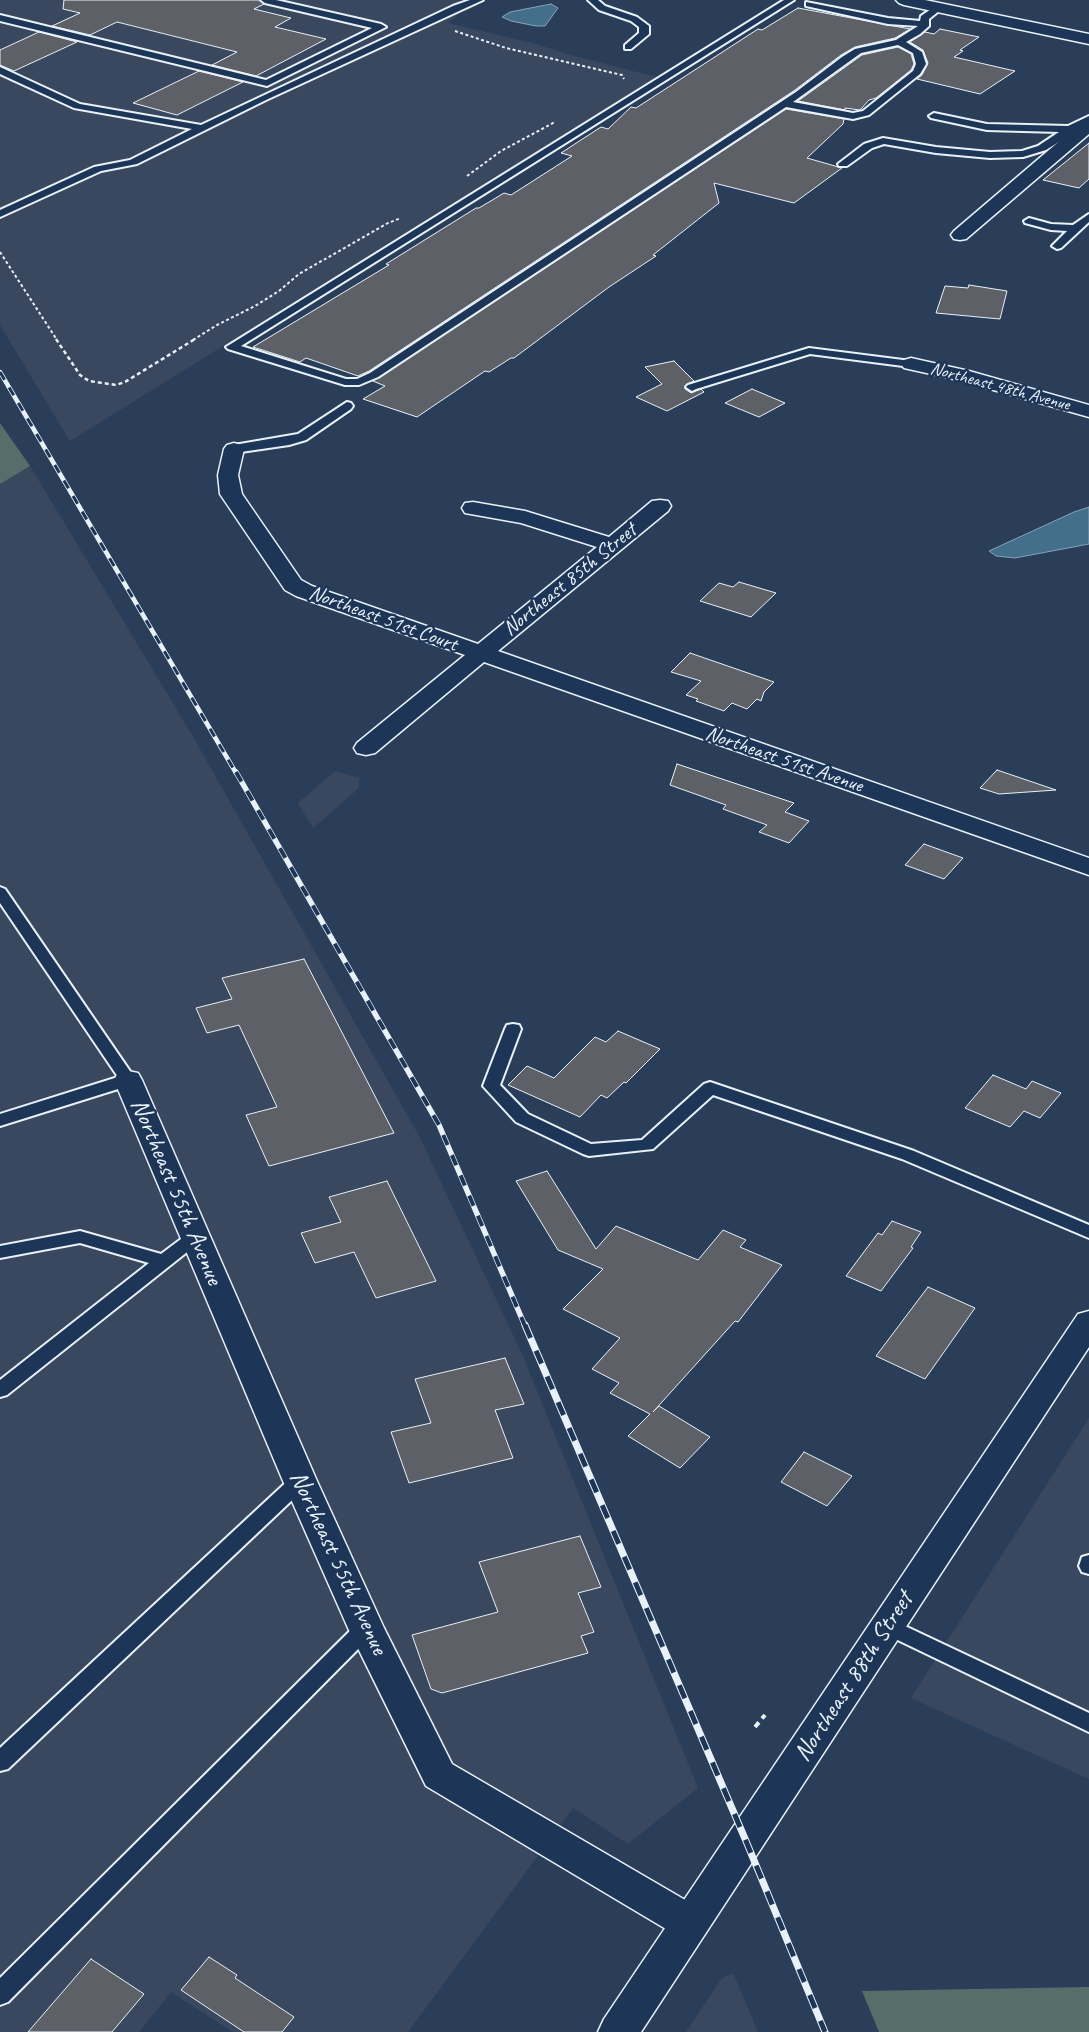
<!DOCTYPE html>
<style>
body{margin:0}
canvas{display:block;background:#2a3e5a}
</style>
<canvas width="1089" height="2032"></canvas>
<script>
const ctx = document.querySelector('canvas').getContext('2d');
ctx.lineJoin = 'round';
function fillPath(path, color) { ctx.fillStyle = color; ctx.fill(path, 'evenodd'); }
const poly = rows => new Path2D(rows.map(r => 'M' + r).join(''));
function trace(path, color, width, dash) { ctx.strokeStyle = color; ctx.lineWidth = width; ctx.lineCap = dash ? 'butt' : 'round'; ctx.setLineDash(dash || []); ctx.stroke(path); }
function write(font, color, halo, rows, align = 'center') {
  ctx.font = font + ' Caveat,sans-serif'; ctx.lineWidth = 5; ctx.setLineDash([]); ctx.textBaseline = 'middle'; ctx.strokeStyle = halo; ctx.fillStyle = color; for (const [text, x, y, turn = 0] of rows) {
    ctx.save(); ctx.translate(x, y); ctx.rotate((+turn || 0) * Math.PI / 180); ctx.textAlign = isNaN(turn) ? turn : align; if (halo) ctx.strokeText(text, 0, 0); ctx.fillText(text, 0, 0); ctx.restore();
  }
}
const built = poly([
 [0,0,474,0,448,23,536,44,567,54,656,77,70,441,0,325],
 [30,466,192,735,419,1136,522,1354,698,1788,628,1844,573,1808,408,2032,233,2032,171,1992,139,2032,0,2032,0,484],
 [335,771,359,778,359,788,313,828,298,803],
 [1089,1418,1089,1779,911,1698],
 [733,1973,758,2032,686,2032,722,1978]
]);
const green = poly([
 [0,423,30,466,0,484],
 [1089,1987,1089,2032,879,2032,862,1991]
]);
const water = poly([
 [551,4,558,8,545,26,536,26,511,21,502,17,510,12,551,4],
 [1089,507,1089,544,1015,558,996,556,989,551,1074,512,1089,507]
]);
const building = poly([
 [64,0,259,0,264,4,254,9,291,18,275,27,326,39,256,76,212,65,237,52,117,22,90,35,52,26,80,13,63,9,64,0],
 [798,8,910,29,895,38,855,47,841,55,795,90,369,371,358,376,306,358,300,362,253,347,389,265,386,264,476,208,479,208,504,193,511,195,572,156,561,153,601,127,608,129,631,107,636,108,758,29,762,30,798,8],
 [940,29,979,37,960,50,963,51,954,57,1015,71,980,94,917,79,922,75,928,63,923,50,910,42,925,32,934,34,940,29],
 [39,32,77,42,14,71,0,65,0,50,39,32],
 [898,47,911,54,914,64,911,70,876,98,869,100,860,110,845,108,845,110,798,101,862,55,898,47],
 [199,71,243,82,177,115,133,103,199,71],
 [786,109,844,119,843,124,807,158,842,168,794,203,714,183,719,203,653,255,656,256,609,287,514,358,511,358,489,372,485,371,417,417,363,399,385,386,373,381,786,109],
 [1089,143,1089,179,1079,188,1043,180,1089,143],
 [969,285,1007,291,1000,319,936,313,945,286,968,288,969,285],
 [674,361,694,381,687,384,685,389,691,393,701,389,704,392,667,411,636,397,662,384,645,367,674,361],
 [752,389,785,403,759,417,725,403,752,389],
 [739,582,776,593,751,617,700,601,719,583,733,587,739,582],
 [690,653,719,663,774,682,764,692,761,701,757,699,747,709,732,703,724,711,696,701,698,699,686,695,701,681,671,672,690,653],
 [677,764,794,803,785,812,809,821,789,843,759,832,767,825,723,809,726,805,670,785,677,764],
 [997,770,1056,790,999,794,980,788,997,770],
 [924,844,963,858,944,879,905,865,924,844],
 [304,959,394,1133,269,1166,246,1115,277,1107,239,1025,207,1033,196,1008,232,999,222,978,304,959],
 [618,1031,660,1049,626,1083,624,1082,607,1098,601,1095,580,1117,508,1085,527,1066,554,1078,595,1037,606,1042,618,1031],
 [993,1075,1026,1089,1032,1081,1061,1093,1040,1118,1024,1111,1010,1127,965,1108,993,1075],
 [547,1171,596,1249,616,1226,698,1260,723,1230,746,1240,740,1247,782,1265,738,1322,735,1321,653,1412,659,1406,710,1437,680,1468,628,1436,650,1414,610,1393,619,1383,592,1369,620,1338,563,1309,603,1269,558,1250,516,1181,547,1171],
 [387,1181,436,1281,376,1298,354,1252,315,1263,301,1233,341,1222,329,1197,387,1181],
 [892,1221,921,1232,911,1247,913,1248,881,1291,846,1276,878,1233,882,1235,892,1221],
 [928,1287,975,1308,925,1379,876,1356,928,1287],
 [505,1358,524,1404,495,1410,513,1458,409,1483,391,1432,431,1423,415,1379,505,1358],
 [804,1452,852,1476,827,1506,781,1482,804,1452],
 [580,1536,601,1587,578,1593,594,1632,581,1636,588,1653,442,1693,431,1689,412,1635,498,1612,479,1562,580,1536],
 [209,1957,237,1975,235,1978,294,2017,282,2032,244,2032,181,1990,209,1957],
 [91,1959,144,1994,112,2032,28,2032,91,1959]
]);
const pathFar2 = poly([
 [455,31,506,48,622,75,624,79],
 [467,176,501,151,555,122],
 [0,252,57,340],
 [193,340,217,325,255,306,279,291,299,274,388,223,401,218]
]);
const pathFar1 = poly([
 [56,339,80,375,89,381,116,385,125,382,195,339]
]);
const path = poly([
 [755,1727,765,1715]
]);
const lane = poly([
 [261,0,276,0,381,24,386,27,267,86,0,21,0,15,266,80,372,28,265,3,261,0],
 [470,0,483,0,266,100,137,164,101,171,0,217,0,210,94,167,130,160,192,129,74,108,0,74,0,67,80,104,201,125,453,6,470,0],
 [588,0,598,0,605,6,637,17,649,26,649,34,631,49,625,49,625,45,639,33,639,27,631,21,599,10,588,0],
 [784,0,794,0,241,346,346,379,357,379,370,373,796,92,842,57,855,49,896,40,918,26,888,24,806,6,806,2,888,18,920,21,921,16,937,5,943,5,944,7,929,19,929,26,920,34,906,42,922,52,926,64,920,74,869,115,853,119,786,107,378,377,359,385,345,385,228,349,226,347,784,0],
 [898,45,913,53,916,64,913,71,863,111,853,113,793,102,861,53,898,45],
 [934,113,987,124,1068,126,1089,116,1089,123,1046,150,1023,157,990,158,936,153,884,144,872,148,847,166,839,166,838,164,864,144,883,138,936,147,990,152,1022,151,1038,146,1059,132,987,130,931,118,929,116,934,113],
 [1089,214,1089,222,1061,248,1057,249,1052,246,1067,231,1051,230,1025,223,1024,221,1029,218,1051,224,1073,225,1089,214],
 [809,348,911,361,917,364,911,367,810,354,696,389,692,391,686,387,688,385,809,348],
 [347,402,351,403,353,406,351,409,306,440,289,445,234,453,228,449,234,445,298,434,347,402],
 [0,887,5,889,136,1080,134,1084,0,1126,0,1114,118,1077,0,903,0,887],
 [513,1024,519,1025,521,1029,500,1085,528,1114,591,1144,642,1140,704,1084,710,1082,914,1151,1089,1225,1089,1238,902,1159,713,1095,653,1149,589,1156,583,1154,516,1122,483,1086,505,1029,507,1025,513,1024],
 [80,1231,161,1254,189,1233,195,1231,201,1233,204,1237,201,1241,7,1395,0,1397,0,1380,149,1263,80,1243,0,1258,0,1246,80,1231],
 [300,1473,307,1476,310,1481,307,1486,8,1769,0,1771,0,1748,293,1476,300,1473],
 [1089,1555,1089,1574,1082,1572,1079,1566,1082,1557,1089,1555],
 [888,1618,1089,1713,1089,1732,881,1632,878,1626,881,1620,888,1618],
 [366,1620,373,1622,376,1628,373,1634,8,2002,0,2005,0,1978,359,1622,366,1620]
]);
const street = poly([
 [1089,120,1089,134,966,239,960,240,954,239,951,235,954,231,1083,121,1089,120],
 [911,358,969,371,1089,405,1089,417,958,380,904,368,901,364,904,360,911,358],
 [234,443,241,445,244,449,238,475,242,494,301,580,312,586,478,644,597,547,521,523,465,513,462,508,465,503,473,502,525,511,609,537,652,501,660,500,668,501,671,506,668,511,498,651,1089,858,1089,875,484,662,375,753,366,755,357,753,354,748,357,743,465,655,296,596,285,590,220,494,218,475,224,449,227,445,234,443],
 [128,1071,138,1073,142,1080,317,1481,384,1628,452,1764,704,1911,709,1923,704,1935,690,1940,676,1935,426,1786,348,1628,283,1481,114,1080,118,1073,128,1071]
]);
const secondary = poly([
 [896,0,925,0,1089,34,1089,44,904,5,899,3,896,0],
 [1089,1311,1089,1347,641,2032,598,2032,604,2019,1078,1314,1089,1311]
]);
const railFar2 = poly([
 [0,372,236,773]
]);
const railFar1 = poly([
 [236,772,439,1125,525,1326]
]);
const rail = poly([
 [525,1325,746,1841,825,2032]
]);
const farStreetnames = [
 ["Northeast 48th Avenue",1000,387,15]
];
const streetNames = [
 ["Northeast 85th Street",570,580,-39],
 ["Northeast 51st Court",383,619,20],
 ["Northeast 51st Avenue",784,760,19]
];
const nearStreetnames = [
 ["Northeast 55th Avenue",176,1192,67],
 ["Northeast 55th Avenue",338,1563,65],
 ["Northeast 88th Street",854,1677,-57]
];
fillPath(built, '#39485e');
fillPath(green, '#576d69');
fillPath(water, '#446f8a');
trace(water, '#86a3b6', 1);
fillPath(building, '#5d6067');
trace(building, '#e8f1f8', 1);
trace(lane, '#e8f1f8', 4);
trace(street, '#e8f1f8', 3);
trace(secondary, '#e8f1f8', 3);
trace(pathFar2, '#e8f1f8', 2, [3, 2.5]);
trace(pathFar1, '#e8f1f8', 2.5, [4, 3]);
trace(path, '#e8f1f8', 4, [6, 5]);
fillPath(lane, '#1d3557');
fillPath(street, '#1d3557');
fillPath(secondary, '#1d3557');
trace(railFar2, '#e8f1f8', 4.5);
trace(railFar1, '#e8f1f8', 5.5);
trace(rail, '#e8f1f8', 7);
trace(railFar2, '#1d3557', 3, [9]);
trace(railFar1, '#1d3557', 4, [11]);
trace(rail, '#1d3557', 5, [14]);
write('18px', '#e8f1f8', '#1d3557', farStreetnames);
write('21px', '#e8f1f8', '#1d3557', streetNames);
write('25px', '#e8f1f8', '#1d3557', nearStreetnames);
</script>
